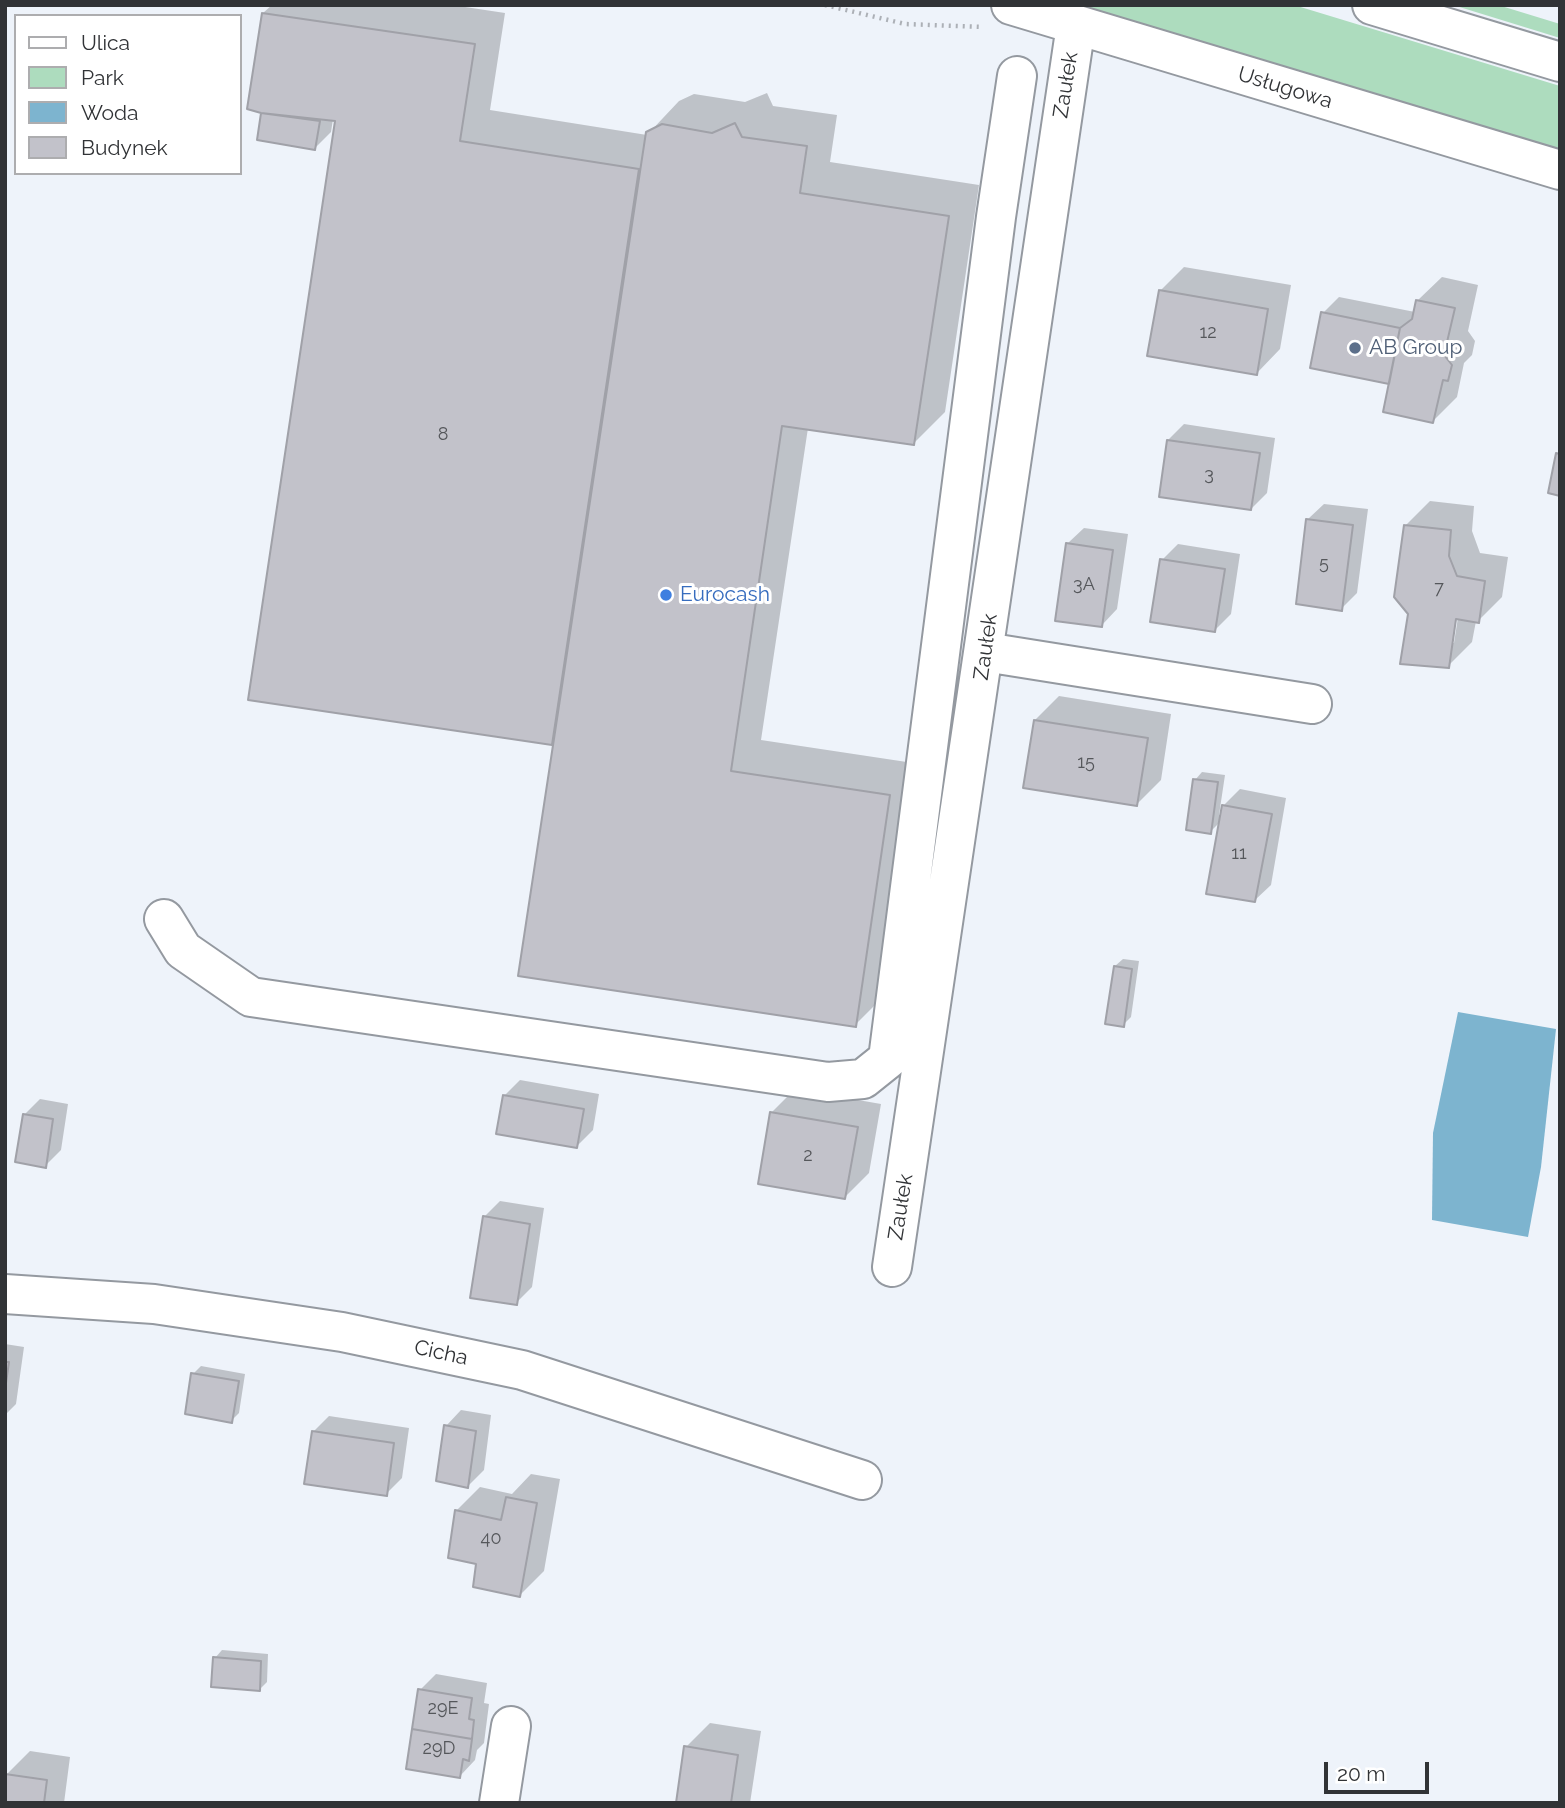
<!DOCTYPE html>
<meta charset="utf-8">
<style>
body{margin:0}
#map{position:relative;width:1565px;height:1808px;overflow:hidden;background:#eef3fa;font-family:Raleway,sans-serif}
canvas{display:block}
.frame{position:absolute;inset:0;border:7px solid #313336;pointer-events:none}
.legend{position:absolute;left:14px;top:14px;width:228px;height:161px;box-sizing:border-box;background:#fff;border:2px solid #adadaf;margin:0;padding:9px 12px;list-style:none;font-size:21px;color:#313336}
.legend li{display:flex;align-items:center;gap:14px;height:35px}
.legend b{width:35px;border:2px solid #adadaf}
.scale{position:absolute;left:1324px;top:1762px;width:105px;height:32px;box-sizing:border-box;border:4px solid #313336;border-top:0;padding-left:9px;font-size:21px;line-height:24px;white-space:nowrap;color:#313336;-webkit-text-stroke:5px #fff;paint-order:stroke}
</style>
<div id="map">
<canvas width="1565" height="1808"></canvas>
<div class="frame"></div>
<ul class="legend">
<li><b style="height:9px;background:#fff"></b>Ulica</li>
<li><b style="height:19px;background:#addcbe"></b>Park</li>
<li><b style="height:19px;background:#7db4cf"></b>Woda</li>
<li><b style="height:19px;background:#c2c2ca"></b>Budynek</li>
</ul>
<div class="scale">20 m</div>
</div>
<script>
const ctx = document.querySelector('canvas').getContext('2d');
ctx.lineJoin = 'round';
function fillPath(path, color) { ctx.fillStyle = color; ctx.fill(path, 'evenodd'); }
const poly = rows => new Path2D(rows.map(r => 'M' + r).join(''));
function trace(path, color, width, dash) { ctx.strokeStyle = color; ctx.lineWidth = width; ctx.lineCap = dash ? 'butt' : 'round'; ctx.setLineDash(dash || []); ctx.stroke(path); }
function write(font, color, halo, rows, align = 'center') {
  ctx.font = font + ' Raleway,sans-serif'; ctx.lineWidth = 6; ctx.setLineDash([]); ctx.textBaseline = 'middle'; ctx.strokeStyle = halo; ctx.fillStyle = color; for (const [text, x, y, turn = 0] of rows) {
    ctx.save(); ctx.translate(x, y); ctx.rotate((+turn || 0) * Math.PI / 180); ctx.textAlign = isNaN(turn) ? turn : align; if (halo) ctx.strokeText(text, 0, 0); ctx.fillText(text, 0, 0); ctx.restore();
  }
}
const green = poly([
 [1078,5,1294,5,1560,86,1560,149],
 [1453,5,1498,5,1560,24,1560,38]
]);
const water = poly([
 [1458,1012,1556,1029,1541,1167,1528,1237,1432,1220,1433,1133]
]);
const shadow = poly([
 [272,5,452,5,505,13,490,110,647,135,679,101,694,94,745,102,767,93,773,106,837,115,830,162,979,185,945,412,914,443,808,428,761,740,920,764,886,994,855,1025,554,743,250,699,337,119,333,119,331,132,315,148,259,139,263,112,263,13],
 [1184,267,1291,285,1280,349,1257,373,1160,291],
 [1442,277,1478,285,1468,331,1475,341,1472,355,1464,363,1457,397,1433,421,1391,383,1323,313,1339,297,1415,312,1418,300],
 [1184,424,1275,438,1267,493,1251,509,1168,440],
 [1430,501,1474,506,1472,531,1480,553,1508,557,1502,597,1478,621,1476,621,1472,642,1448,666,1409,613,1406,525],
 [1456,611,1459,611,1454,643,1451,643],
 [1324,504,1368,509,1357,593,1341,609,1308,519],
 [1084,528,1128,534,1117,609,1102,625,1068,543],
 [1178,544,1240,554,1231,614,1215,630,1162,560],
 [1059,696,1171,714,1161,780,1137,804,1035,720],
 [1202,772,1225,775,1219,815,1222,815,1224,805,1240,789,1286,798,1271,885,1255,900,1221,821,1210,832,1195,780],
 [1123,959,1139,961,1131,1017,1123,1025,1115,966],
 [520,1080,599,1094,593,1130,577,1146,504,1096],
 [795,1089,881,1104,869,1173,845,1197,771,1113],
 [40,1099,68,1104,61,1150,45,1166,24,1115],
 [500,1201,544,1208,532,1287,516,1303,484,1217],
 [5,1344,24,1347,16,1404,5,1415],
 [201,1366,245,1374,239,1413,231,1421,193,1374],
 [461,1410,491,1415,484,1470,468,1486,446,1426],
 [329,1416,409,1428,402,1478,386,1494,313,1432],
 [531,1474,560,1479,544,1571,520,1595,456,1511,480,1487,512,1494],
 [222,1650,268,1654,267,1682,259,1690,215,1658],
 [436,1674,487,1683,484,1703,489,1704,484,1743,477,1750,475,1760,460,1776,420,1690],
 [710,1723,761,1731,750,1803,677,1803,686,1747],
 [30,1751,70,1757,64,1803,5,1803,6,1775]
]);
const building = poly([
 [262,13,475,44,460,141,639,169,552,745,248,700,335,121,261,113,247,109,262,13],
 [261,113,320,121,315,150,257,140,261,113],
 [735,123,742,137,807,146,800,193,949,216,914,445,782,426,731,771,890,795,856,1027,518,976,646,132,662,124,712,133,735,123],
 [1159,290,1268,309,1257,375,1147,356,1159,290],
 [1416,300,1455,308,1444,355,1452,365,1448,381,1443,380,1433,423,1383,412,1400,328,1412,319,1416,300],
 [1321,312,1400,328,1389,384,1310,368,1321,312],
 [1167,440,1260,453,1251,510,1159,497,1167,440],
 [1556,453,1560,454,1560,496,1548,493,1556,453],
 [1306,519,1353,525,1342,611,1296,604,1306,519],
 [1404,525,1451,530,1449,556,1457,576,1485,581,1479,623,1456,619,1449,668,1400,664,1408,614,1394,597,1404,525],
 [1066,543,1113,550,1102,627,1055,621,1066,543],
 [1160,559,1225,569,1215,632,1150,622,1160,559],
 [1034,720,1148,738,1137,806,1023,788,1034,720],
 [1193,779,1218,782,1211,834,1186,830,1193,779],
 [1222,805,1272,814,1255,902,1206,894,1222,805],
 [1114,966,1132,969,1124,1027,1105,1024,1114,966],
 [503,1095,584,1109,577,1148,496,1134,503,1095],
 [770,1112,858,1127,845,1199,758,1184,770,1112],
 [23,1114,53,1119,46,1168,15,1162,23,1114],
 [483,1216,530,1224,517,1305,470,1298,483,1216],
 [5,1362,9,1362,5,1390,5,1362],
 [191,1373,239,1381,232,1423,185,1414,191,1373],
 [444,1425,476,1431,468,1488,436,1481,444,1425],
 [312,1431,394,1443,387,1496,304,1484,312,1431],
 [506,1497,537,1503,520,1597,473,1587,476,1564,448,1558,455,1510,501,1520,506,1497],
 [213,1657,261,1661,260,1691,211,1687,213,1657],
 [418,1689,472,1698,469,1719,474,1720,472,1739,412,1729,418,1689],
 [412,1729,472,1739,469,1761,463,1759,460,1778,406,1769,412,1729],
 [684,1746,738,1755,731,1803,676,1803,684,1746],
 [5,1774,47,1780,44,1803,5,1803,5,1774]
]);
const path = poly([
 [825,5,905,24,983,27]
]);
const minor = poly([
 [1011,5,1560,170],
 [985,652,1312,704],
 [164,919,183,950,251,997,828,1082,863,1079,888,1059,996,217,1017,76],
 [892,1267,1076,25],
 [5,1294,154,1304,342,1332,522,1370,862,1480],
 [499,1803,511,1726]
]);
const major = poly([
 [1372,5,1560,62]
]);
const markers = [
 [1355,348,7,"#5c6f8a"],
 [666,595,7,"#3f7fe0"]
];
const numberNames = [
 ["12",1208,333],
 ["8",443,435],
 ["3",1209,475],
 ["5",1324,564],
 ["3A",1084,585],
 ["7",1439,589],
 ["15",1086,763],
 ["11",1239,854],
 ["2",808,1156],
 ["40",491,1539],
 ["29E",443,1709],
 ["29D",439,1749]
];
const streetNames = [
 ["Zaułek",1066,85,-81],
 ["Usługowa",1285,88,17],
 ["Zaułek",986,647,-82],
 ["Zaułek",901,1207,-81],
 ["Cicha",441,1353,12]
];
const serviceNames = [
 ["AB Group",1369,348]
];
const shopNames = [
 ["Eurocash",680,595]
];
fillPath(green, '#addcbe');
fillPath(water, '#7db4cf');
fillPath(shadow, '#0003');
fillPath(building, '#c2c2ca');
trace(building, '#a0a1a8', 2);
trace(minor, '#9499a0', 42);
trace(major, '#9499a0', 42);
trace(path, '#acb0b6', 4.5, [2, 5]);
trace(minor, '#fff', 38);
trace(major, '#fff', 38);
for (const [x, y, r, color] of markers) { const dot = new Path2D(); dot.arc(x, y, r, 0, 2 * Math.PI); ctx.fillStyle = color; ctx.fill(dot); trace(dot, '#fff', 2.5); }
write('18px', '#55575b', null, numberNames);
write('21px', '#313336', '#fff', streetNames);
write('21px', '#4e5e75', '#fff', serviceNames, 'left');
write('21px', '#366cbe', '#fff', shopNames, 'left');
</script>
